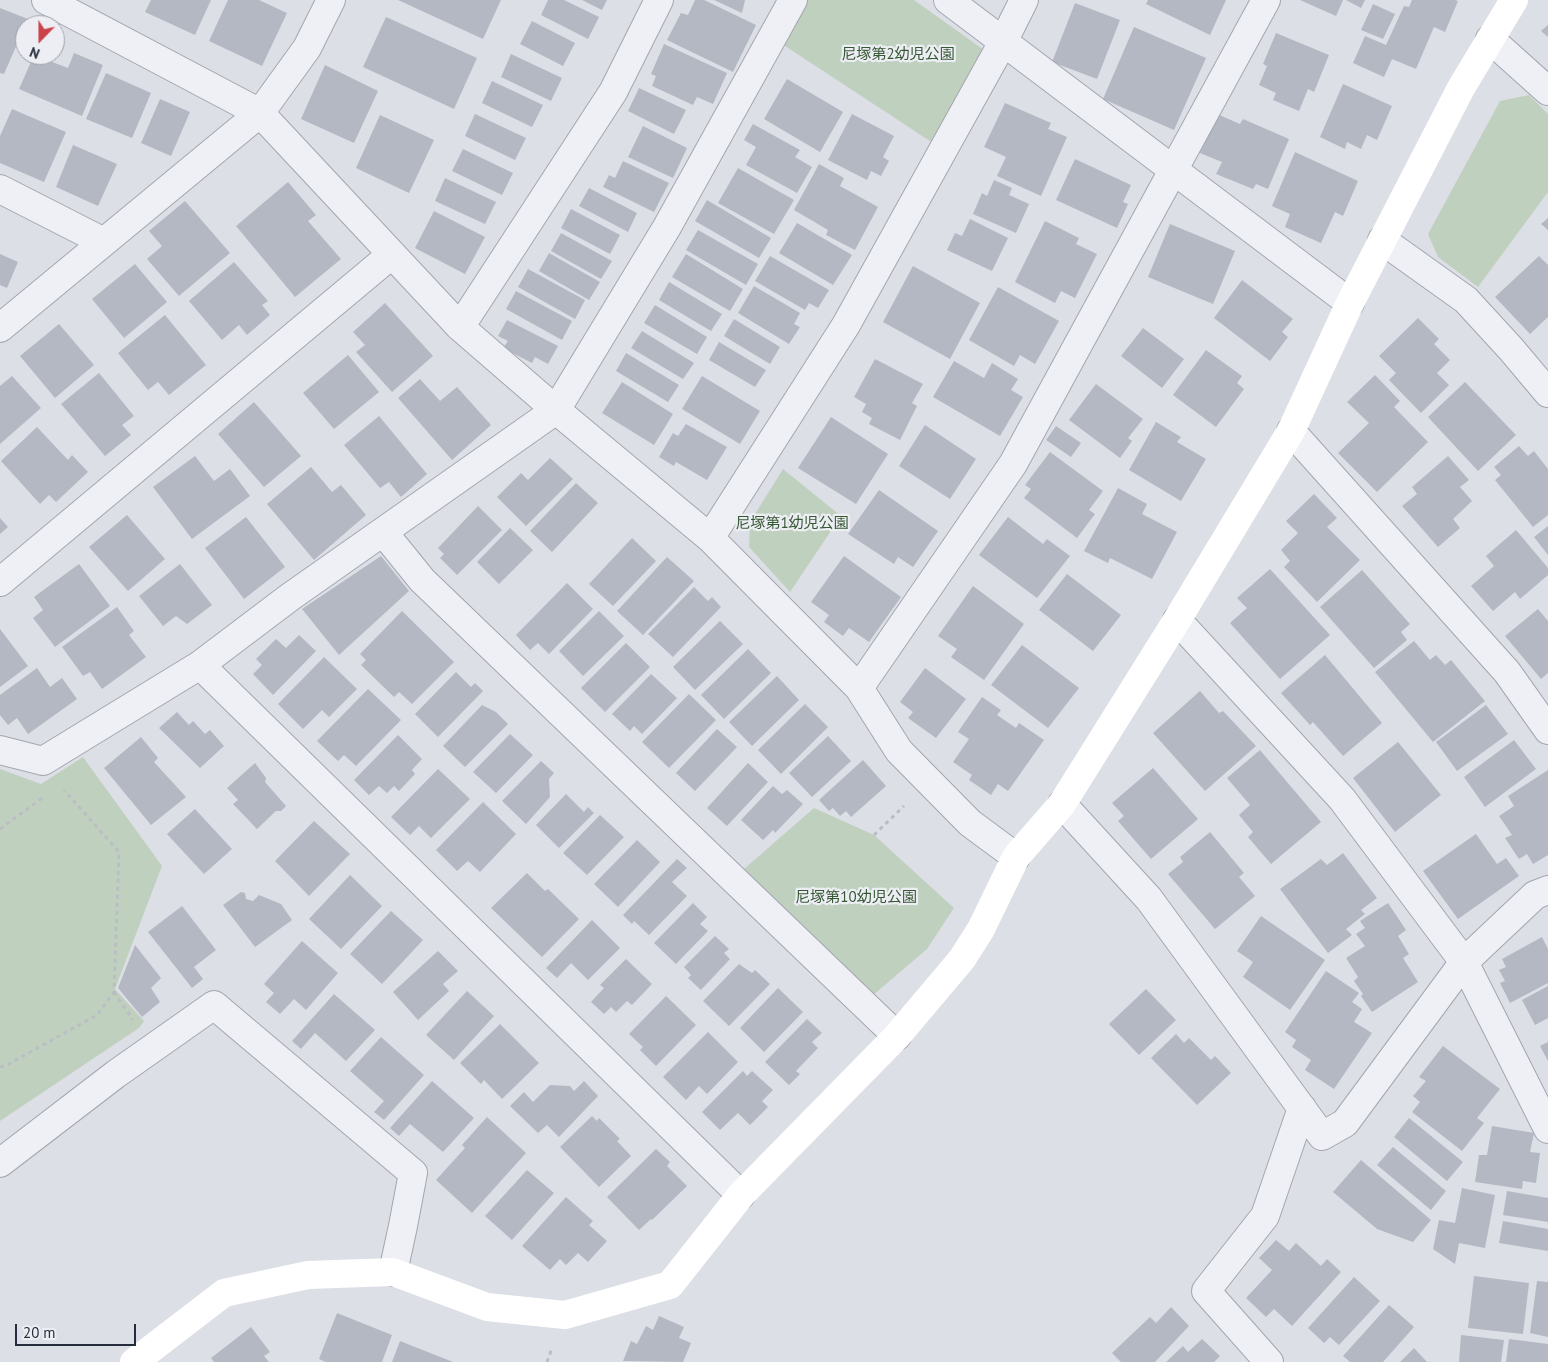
<!DOCTYPE html>
<meta charset="utf-8">
<style>
body{margin:0}
#map{position:relative;width:1548px;height:1362px;overflow:hidden;background:#dcdfe6;font-family:"PT Sans",sans-serif}
canvas{display:block}
.north{position:absolute;left:15px;top:15px;width:50px;height:50px;box-sizing:border-box;background:#eceef4;border:1px solid #9da0aa;border-radius:50%;rotate:202deg;font-size:14px;font-weight:700;line-height:20px;text-align:center;color:#262c3c}
.north::after{content:'';display:block;margin:auto;width:18px;height:22px;background:#cb4248;clip-path:polygon(50% 0,100% 100%,50% 72%,0 100%)}
.scale{position:absolute;left:15px;top:1324px;width:121px;height:22px;box-sizing:border-box;border:2px solid #262c3c;border-top:0;padding-left:6px;font-size:15px;line-height:18px;white-space:nowrap;color:#262c3c;-webkit-text-stroke:4px #eceef4;paint-order:stroke}
</style>
<div id="map">
<canvas width="1548" height="1362"></canvas>
<div class="north">N</div>
<div class="scale">20 m</div>
</div>
<script>
const ctx = document.querySelector('canvas').getContext('2d');
ctx.lineJoin = 'round';
function fillPath(path, color) { ctx.fillStyle = color; ctx.fill(path, 'evenodd'); }
const poly = rows => new Path2D(rows.map(r => 'M' + r).join(''));
function trace(path, color, width, dash) { ctx.strokeStyle = color; ctx.lineWidth = width; ctx.lineCap = dash ? 'butt' : 'round'; ctx.setLineDash(dash || []); ctx.stroke(path); }
function write(font, color, halo, rows, align = 'center') {
  ctx.font = font + ' "PT Sans","Noto Sans JP",sans-serif'; ctx.lineWidth = 4.5; ctx.setLineDash([]); ctx.textBaseline = 'middle'; ctx.strokeStyle = halo; ctx.fillStyle = color; for (const [text, x, y, turn = 0] of rows) {
    ctx.save(); ctx.translate(x, y); ctx.rotate((+turn || 0) * Math.PI / 180); ctx.textAlign = isNaN(turn) ? turn : align; if (halo) ctx.strokeText(text, 0, 0); ctx.fillText(text, 0, 0); ctx.restore();
  }
}
const green = poly([
 [807,0,914,0,984,50,933,143,782,44],
 [1529,95,1548,114,1548,192,1478,287,1438,257,1428,234,1500,101],
 [783,469,841,516,790,592,749,547,750,522],
 [83,757,162,866,115,989,144,1021,139,1028,0,1121,0,769,41,784],
 [814,808,874,835,954,908,927,949,872,996,744,869]
]);
const building = poly([
 [151,0,211,0,195,35,145,12],
 [228,0,259,0,287,13,262,66,209,41],
 [398,0,501,0,483,39],
 [548,0,564,0,599,17,588,39,541,15],
 [582,0,607,0,602,10],
 [695,0,704,0,756,25,733,72,667,40,681,13,688,15],
 [714,0,745,0,742,13],
 [1148,0,1226,0,1210,35,1146,4],
 [1300,0,1343,0,1336,16],
 [1346,0,1365,0,1361,8],
 [1412,0,1455,0,1458,1,1445,32,1434,27,1416,69,1392,59,1384,77,1353,63,1365,36,1386,45,1404,6,1409,7],
 [1075,3,1120,20,1097,79,1052,62],
 [1373,4,1395,14,1383,39,1361,30],
 [0,8,28,19,4,74,0,73],
 [386,17,477,58,454,109,363,67],
 [532,21,575,43,563,66,520,44],
 [1548,25,1548,37,1541,31],
 [1134,27,1206,58,1174,130,1103,99],
 [1276,33,1329,55,1314,92,1308,89,1299,111,1273,100,1276,93,1259,85,1267,66,1263,64],
 [664,44,727,73,713,104,697,97,693,105,652,86,656,76,651,74],
 [74,53,103,65,82,116,19,89,34,55,68,68],
 [511,54,562,78,551,101,501,77],
 [325,65,378,91,354,143,301,119],
 [106,73,151,93,132,138,86,119],
 [787,79,843,112,820,152,764,119],
 [492,81,543,105,532,127,482,103],
 [1343,84,1392,106,1377,140,1367,135,1361,149,1347,142,1345,149,1320,137],
 [639,88,686,110,674,134,628,111],
 [160,99,190,112,171,156,141,143],
 [1005,103,1051,123,1048,129,1067,137,1041,196,997,176,1006,157,984,147],
 [12,109,66,132,44,182,0,163,0,136],
 [475,114,526,138,515,160,465,136],
 [852,114,894,136,883,157,889,161,881,176,871,171,867,180,828,160],
 [1217,114,1240,124,1243,119,1289,139,1268,189,1256,184,1253,189,1216,174,1222,162,1200,153],
 [380,115,434,140,409,193,356,168],
 [753,124,800,150,795,157,812,167,797,193,746,165,756,147,744,140],
 [643,126,687,148,673,178,628,157],
 [73,145,117,164,98,206,56,187],
 [463,149,513,173,502,195,452,171],
 [1295,152,1358,181,1343,216,1335,212,1321,243,1285,227,1290,214,1272,206],
 [1075,159,1131,185,1123,202,1128,204,1117,228,1056,200],
 [623,161,669,183,654,212,603,187,609,175,615,178],
 [819,164,844,178,840,186,878,207,855,250,826,235,828,230,794,210],
 [738,168,794,200,774,234,718,203],
 [445,178,496,202,485,224,435,201],
 [994,180,1012,188,1009,195,1029,204,1016,233,973,214,982,193,987,196],
 [288,182,316,215,308,221,341,259,295,297,236,226],
 [589,188,637,213,628,232,579,206],
 [707,200,771,238,759,258,695,221],
 [185,201,230,253,179,296,147,259,162,246,149,231],
 [571,209,620,235,610,254,561,228],
 [434,211,485,237,465,274,415,248],
 [1548,218,1548,230,1541,224],
 [970,219,1008,238,992,271,947,250,955,233,962,236],
 [1045,221,1079,238,1076,244,1097,254,1075,298,1061,291,1055,303,1015,282],
 [797,223,852,255,833,285,779,253],
 [1170,224,1235,251,1213,304,1148,277],
 [698,230,758,264,746,285,686,250],
 [561,233,612,261,601,279,551,251],
 [549,253,600,282,589,300,539,271],
 [0,254,18,262,7,288,0,285],
 [686,254,743,289,730,311,672,277],
 [770,256,829,290,818,308,809,303,805,310,755,281],
 [1539,256,1548,265,1548,317,1530,334,1495,297],
 [234,262,268,301,262,305,270,315,247,335,239,325,222,340,189,301],
 [135,264,167,302,124,338,92,299],
 [913,266,980,303,950,359,883,322],
 [528,269,585,300,575,319,518,287],
 [1242,280,1293,319,1282,332,1288,337,1270,361,1214,318],
 [669,282,722,314,711,331,659,300],
 [754,286,800,313,794,324,800,327,789,344,738,313],
 [998,287,1059,321,1035,364,1020,355,1014,366,969,340],
 [516,291,572,321,562,340,506,309],
 [385,303,433,356,392,392,356,352,365,345,353,332],
 [655,305,707,337,697,354,644,323],
 [165,315,206,365,169,395,158,382,148,390,118,353],
 [1418,318,1439,339,1434,344,1450,360,1437,373,1449,385,1421,413,1389,380,1396,373,1379,356],
 [734,319,780,347,770,364,724,336],
 [507,320,558,346,548,364,535,357,532,363,503,348,508,341,498,336],
 [59,324,94,365,55,398,20,356],
 [1143,328,1184,359,1162,388,1121,356],
 [642,331,694,363,683,379,631,348],
 [719,342,766,370,755,387,709,360],
 [1206,350,1242,376,1237,383,1244,389,1216,427,1173,395],
 [626,353,679,385,668,402,616,371],
 [348,355,379,392,334,429,303,393],
 [875,359,923,384,912,403,917,406,900,440,869,424,872,418,862,412,866,404,854,397],
 [954,361,984,378,992,363,1018,379,1011,390,1023,397,1000,436,933,397],
 [99,373,134,416,122,425,131,435,105,456,61,404],
 [1375,375,1400,401,1394,407,1428,442,1377,492,1338,453,1369,423,1347,402],
 [12,376,41,408,0,444,0,386],
 [702,376,760,411,740,444,682,409],
 [420,379,440,401,457,387,491,425,452,460,398,398],
 [622,382,673,414,654,445,602,413],
 [1465,382,1516,435,1478,471,1428,417],
 [1096,384,1143,419,1128,438,1132,441,1120,458,1069,420],
 [254,402,301,456,264,487,218,434],
 [379,416,427,474,401,497,389,482,380,488,344,445],
 [831,417,888,454,856,504,798,468],
 [1156,422,1181,437,1177,442,1206,459,1181,501,1129,470],
 [686,424,727,447,707,480,676,462,674,466,659,457,673,433,678,436],
 [925,425,976,459,950,499,899,466],
 [1056,426,1081,443,1071,457,1046,440],
 [37,427,68,460,72,455,88,472,56,502,49,495,40,504,1,461],
 [1519,446,1528,456,1534,451,1548,469,1548,515,1533,527,1495,480,1501,475,1494,467],
 [1050,452,1103,491,1089,510,1095,514,1077,538,1024,498,1031,489,1025,485],
 [195,456,214,481,230,469,250,496,192,539,153,487],
 [1448,456,1469,480,1460,487,1472,501,1453,519,1460,528,1438,547,1402,506,1417,494,1412,487],
 [550,458,573,479,526,526,497,497,521,473,528,480],
 [311,467,332,492,341,485,366,515,314,560,267,504],
 [576,483,598,503,552,552,530,531],
 [1118,488,1147,504,1142,514,1177,532,1152,579,1110,558,1108,563,1084,551],
 [879,490,938,531,913,567,898,557,894,564,848,534],
 [1314,494,1337,518,1327,527,1360,560,1317,602,1284,567,1290,561,1281,550,1298,533,1286,521],
 [478,506,502,530,457,575,440,558,444,554,438,548],
 [127,515,165,559,128,591,89,547],
 [246,517,285,567,244,599,205,548],
 [1008,517,1043,544,1047,539,1070,556,1037,598,979,555],
 [0,518,8,527,0,534],
 [1548,526,1548,555,1534,537],
 [510,528,533,550,499,584,477,562],
 [1516,530,1548,568,1548,575,1520,599,1515,592,1493,611,1471,586,1494,566,1486,556],
 [632,538,656,561,613,606,589,584],
 [381,556,409,591,339,655,302,609],
 [844,556,901,597,869,642,849,628,843,636,824,622,829,615,811,602],
 [667,557,694,581,643,635,617,611],
 [79,564,110,606,55,647,33,618,43,610,34,597],
 [180,564,212,605,187,624,176,616,163,626,139,596],
 [1270,569,1330,635,1280,679,1230,623,1247,608,1237,598],
 [1362,570,1410,624,1401,632,1407,640,1374,668,1320,607],
 [1067,574,1121,615,1093,651,1039,610],
 [567,583,593,609,549,654,538,643,530,650,516,635],
 [973,586,1024,624,984,680,951,657,957,649,938,636],
 [694,587,708,601,712,597,721,607,673,657,648,634],
 [117,607,134,631,129,635,146,657,102,689,90,672,83,676,62,647],
 [1538,609,1548,621,1548,673,1541,679,1505,636],
 [402,611,454,662,412,704,399,692,394,697,361,665,366,660,360,654],
 [599,611,624,636,583,676,559,651],
 [720,621,743,644,695,690,673,667],
 [0,629,28,666,0,687],
 [299,635,316,651,273,695,253,674,262,665,256,659,276,639,286,648],
 [1414,641,1430,660,1436,655,1445,665,1451,660,1485,701,1433,742,1375,672],
 [626,643,650,667,605,712,581,688],
 [1022,645,1079,688,1048,728,991,685],
 [748,649,771,673,724,719,701,695],
 [1325,655,1382,723,1343,756,1313,722,1310,725,1281,693],
 [324,657,357,689,329,717,322,710,303,729,278,704],
 [37,668,50,687,62,678,77,699,28,734,17,718,8,725,0,715,0,695],
 [925,668,966,699,936,738,908,718,913,712,900,702],
 [456,672,471,687,475,683,483,691,438,737,415,714],
 [651,674,677,698,642,734,634,726,630,731,612,714],
 [777,676,799,700,752,746,729,722],
 [368,689,401,720,356,766,344,755,338,761,317,741],
 [1200,691,1219,713,1223,711,1256,746,1205,791,1153,733],
 [689,694,716,720,669,768,642,742],
 [982,697,1001,710,997,715,1016,728,1019,723,1044,740,1008,791,998,784,991,795,969,780,972,775,953,762,969,739,958,732],
 [805,704,828,727,781,774,758,750],
 [482,705,496,712,508,724,465,767,443,746],
 [1486,705,1508,734,1457,771,1436,742],
 [177,712,189,725,193,721,205,734,210,730,224,746,200,768,159,728],
 [717,729,737,747,695,791,676,773],
 [510,734,533,755,496,793,473,772],
 [398,735,422,759,412,770,415,774,399,791,394,786,387,793,379,786,369,795,354,780],
 [828,736,851,761,812,797,789,773],
 [141,737,158,758,154,762,186,797,151,825,104,768],
 [1514,740,1536,769,1485,807,1464,777],
 [1398,742,1441,795,1395,832,1353,778],
 [1260,750,1321,822,1271,864,1248,837,1253,832,1239,815,1250,805,1227,778],
 [863,760,886,786,851,817,846,811,840,816,833,808,829,811,819,800],
 [541,761,554,773,549,779,550,797,526,824,502,801],
 [255,763,266,778,265,782,286,806,281,811,276,811,257,829,233,804,238,800,227,788],
 [748,763,768,782,727,826,707,808],
 [1153,768,1198,819,1151,859,1118,821,1124,816,1112,803],
 [438,769,470,799,431,838,419,826,410,835,391,817],
 [1548,770,1548,855,1533,864,1527,854,1519,859,1505,838,1512,835,1499,816,1514,806,1508,796],
 [773,786,782,794,787,790,803,804,775,833,773,830,763,840,741,820],
 [566,794,584,812,588,807,594,813,559,848,536,825],
 [483,802,516,834,480,872,468,861,457,871,436,850],
 [195,809,232,849,204,874,167,834],
 [600,815,624,837,587,875,563,853],
 [314,821,350,854,309,896,275,861],
 [1210,832,1244,873,1239,877,1255,896,1215,929,1168,874,1183,862,1180,857],
 [1476,834,1497,864,1506,858,1519,876,1458,919,1423,871],
 [637,840,660,862,618,907,594,884],
 [1343,853,1377,898,1361,910,1365,914,1346,929,1352,935,1328,953,1280,889,1321,859,1327,865],
 [677,859,687,868,672,882,687,896,649,935,634,921,632,924,623,915],
 [527,873,545,891,548,889,579,919,542,957,491,908],
 [350,875,382,906,341,949,309,919],
 [241,892,245,893,246,899,253,901,259,895,281,904,292,920,255,947,223,905],
 [693,903,707,917,700,924,708,931,676,964,654,943],
 [1388,903,1406,930,1398,936,1409,954,1403,958,1418,982,1372,1012,1361,996,1363,994,1354,981,1358,977,1346,958,1365,946,1356,934,1365,928,1360,921],
 [182,906,216,950,194,967,203,979,192,988,148,932],
 [391,911,423,940,382,984,350,954],
 [1261,916,1325,960,1290,1010,1243,977,1253,962,1237,951],
 [592,920,620,948,588,980,571,963,557,978,546,968],
 [715,936,729,949,724,953,730,959,701,990,688,978,691,975,684,967],
 [1542,937,1548,949,1548,983,1510,1003,1500,983,1505,981,1499,970,1506,967,1502,959],
 [302,941,338,973,306,1010,294,999,280,1014,266,1002,274,993,264,984],
 [135,945,161,978,151,988,160,1002,142,1017,118,988],
 [438,951,458,971,443,984,449,991,418,1020,393,992],
 [626,959,652,984,632,1005,627,1001,616,1012,611,1007,604,1014,591,1002,604,988,600,985],
 [739,964,752,973,755,970,770,984,729,1026,703,1001],
 [1326,971,1359,993,1352,1002,1362,1009,1354,1022,1372,1033,1334,1089,1305,1070,1311,1060,1292,1047,1296,1040,1285,1032],
 [1548,986,1548,1018,1535,1025,1522,1000],
 [778,988,803,1012,764,1052,740,1028],
 [1146,989,1176,1020,1139,1055,1109,1024],
 [467,991,494,1016,454,1060,426,1035],
 [334,994,375,1030,346,1061,315,1033,301,1049,292,1041],
 [666,996,696,1025,656,1066,640,1050,643,1047,629,1034],
 [807,1019,822,1033,812,1042,818,1048,796,1071,800,1074,789,1085,765,1062],
 [500,1024,539,1063,502,1099,484,1080,481,1084,460,1063],
 [708,1032,738,1062,707,1094,699,1086,686,1100,663,1077],
 [1176,1034,1184,1043,1189,1038,1211,1060,1215,1056,1231,1073,1197,1105,1151,1058],
 [381,1037,424,1075,384,1120,374,1112,384,1101,350,1071],
 [1548,1042,1548,1061,1540,1046],
 [1443,1046,1500,1089,1477,1118,1484,1123,1462,1151,1412,1112,1420,1102,1413,1096,1426,1081,1419,1077],
 [743,1071,747,1076,752,1071,773,1090,762,1101,768,1107,750,1125,738,1113,720,1130,702,1112],
 [432,1081,474,1118,443,1152,410,1124,399,1136,390,1128],
 [584,1081,598,1096,559,1137,547,1125,538,1133,510,1106,524,1092,533,1102,550,1085,570,1086,574,1091],
 [592,1116,597,1121,599,1118,620,1139,617,1141,631,1156,599,1187,560,1147],
 [487,1117,526,1153,472,1213,436,1180,465,1148,462,1145],
 [1409,1118,1463,1162,1447,1181,1394,1137],
 [1492,1126,1534,1133,1530,1152,1540,1153,1536,1183,1523,1181,1522,1189,1475,1182,1479,1155,1487,1155],
 [1393,1147,1446,1191,1431,1210,1377,1165],
 [656,1149,670,1162,667,1166,687,1186,652,1220,651,1219,639,1230,607,1197],
 [1361,1160,1431,1220,1413,1242,1377,1229,1333,1192],
 [527,1170,554,1193,512,1240,485,1216],
 [1462,1188,1495,1195,1485,1248,1459,1243,1455,1264,1433,1249,1439,1220,1455,1223],
 [1507,1191,1548,1198,1548,1222,1503,1215],
 [566,1197,593,1221,589,1225,607,1241,588,1262,578,1253,566,1265,560,1259,550,1270,522,1246],
 [1503,1221,1548,1229,1548,1251,1499,1243],
 [1276,1240,1289,1251,1296,1243,1321,1266,1327,1259,1341,1272,1292,1326,1274,1309,1266,1317,1246,1298,1272,1270,1259,1258],
 [1474,1276,1529,1283,1523,1334,1468,1328],
 [1354,1277,1380,1301,1339,1345,1330,1337,1324,1343,1308,1328],
 [1537,1281,1548,1282,1548,1337,1530,1333],
 [1389,1305,1414,1327,1383,1362,1350,1362,1343,1356],
 [1171,1307,1189,1326,1155,1362,1121,1362,1112,1353,1150,1317,1156,1323],
 [337,1313,392,1335,382,1362,326,1362,319,1359],
 [659,1316,684,1327,679,1338,691,1343,683,1362,623,1361,631,1341,637,1344,646,1326,653,1330],
 [251,1327,270,1352,264,1356,269,1362,214,1362,211,1358],
 [1461,1335,1504,1340,1501,1362,1459,1362],
 [1202,1339,1220,1356,1214,1362,1166,1362,1183,1346,1188,1352],
 [1509,1339,1548,1344,1548,1362,1506,1362],
 [400,1341,453,1362,392,1362],
 [1414,1348,1427,1362,1400,1362]
]);
const path = poly([
 [0,829,45,796],
 [874,835,904,806],
 [114,992,133,1020],
 [0,1067,7,1065,97,1015,114,992,119,852,64,790],
 [547,1362,552,1348]
]);
const street = poly([
 [46,0,260,113,460,327,556,410,710,538,859,688,899,751,970,823,1016,857],
 [948,0,1350,303],
 [1490,39,1548,91],
 [0,189,104,242],
 [1382,240,1466,300,1511,349,1548,393],
 [460,327,613,92,659,0],
 [0,328,260,113,307,48,331,0],
 [1291,431,1507,672,1548,730],
 [384,533,422,580,897,1036],
 [710,538,846,325,1003,42,1024,0],
 [0,582,391,255],
 [1177,620,1342,799,1464,962,1548,1129],
 [200,665,741,1195],
 [859,688,1013,464,1266,0],
 [0,750,43,761,200,665,290,597,556,410,667,227,793,0],
 [1062,804,1149,899,1322,1136,1345,1123,1464,962,1535,895,1548,890],
 [0,1163,116,1074,214,1005,413,1173,403,1226,393,1272],
 [1269,1362,1206,1291,1265,1216,1302,1108]
]);
const secondary = poly([
 [134,1362,224,1293,308,1275,393,1272,487,1307,565,1315,670,1285,741,1195,897,1036,962,959,981,929,1016,857,1062,804,1177,620,1291,431,1350,303,1461,88,1514,0]
]);
const parkNames = [
 ["尼塚第2幼児公園",898,55],
 ["尼塚第1幼児公園",792,524],
 ["尼塚第10幼児公園",856,898]
];
fillPath(green, '#c0d0be');
fillPath(building, '#b4b8c3');
trace(street, '#a2a6b0', 30);
trace(path, '#bbbdc5', 3, [4, 4]);
trace(street, '#eff0f5', 28);
trace(secondary, '#fff', 28);
write('15px', '#375834', '#eceef4', parkNames);
</script>
